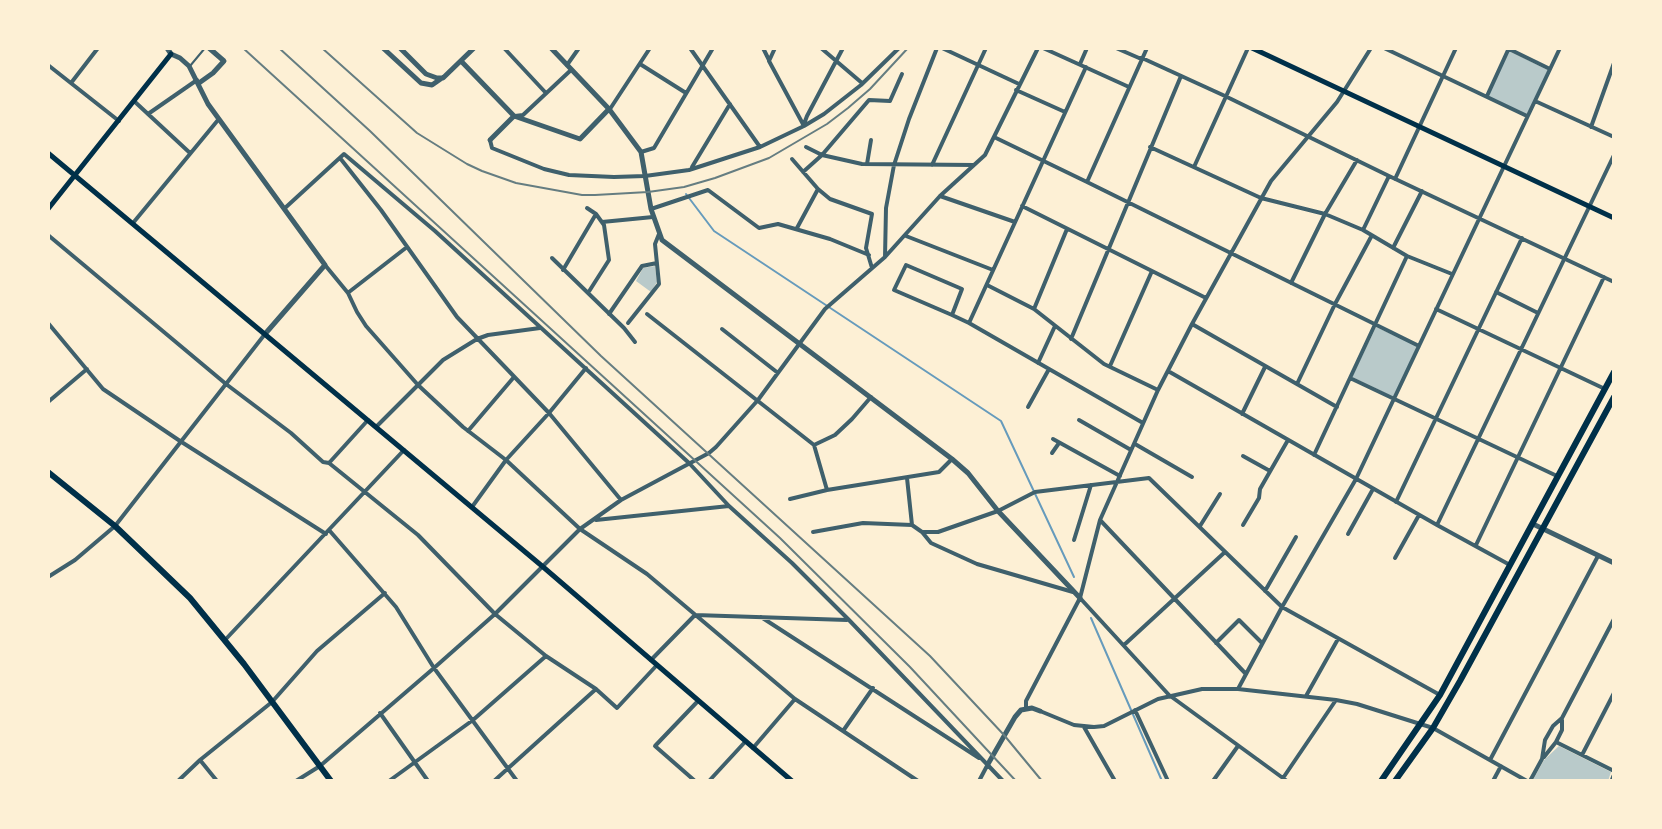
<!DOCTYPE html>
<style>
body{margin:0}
#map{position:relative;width:1662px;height:829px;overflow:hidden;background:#fdf0d5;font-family:Lato,sans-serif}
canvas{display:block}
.frame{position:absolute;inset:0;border:50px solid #fdf0d5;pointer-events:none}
</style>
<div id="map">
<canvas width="1662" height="829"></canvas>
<div class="frame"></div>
</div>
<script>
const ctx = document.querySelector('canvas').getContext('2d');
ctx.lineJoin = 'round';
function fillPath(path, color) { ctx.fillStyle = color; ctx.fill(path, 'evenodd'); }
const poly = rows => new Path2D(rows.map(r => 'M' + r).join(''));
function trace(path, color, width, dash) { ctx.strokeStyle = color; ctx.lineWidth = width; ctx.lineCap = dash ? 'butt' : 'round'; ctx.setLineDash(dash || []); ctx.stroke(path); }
const green = poly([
 [1509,51,1548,70,1527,115,1488,96],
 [655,266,657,282,651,292,636,281,643,268],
 [1376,327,1417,346,1394,397,1352,377],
 [1559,746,1611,772,1608,781,1534,781,1534,778,1544,760]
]);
const stream = poly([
 [686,194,714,231,1001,421,1074,577],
 [1091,618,1162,781]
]);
const service = poly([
 [190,66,205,48]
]);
const minor = poly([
 [504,48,545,92],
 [690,48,760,147],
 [763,48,769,60],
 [775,48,769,61,804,126],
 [821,48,862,83],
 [942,48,1019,84],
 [1043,48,1129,87],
 [1116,48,1139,58,1142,58,1225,96,1389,176,1614,282],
 [1147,48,1087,182,1419,346],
 [1384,48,1527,116],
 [1509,49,1550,69],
 [640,64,686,93],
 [1080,64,1087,48],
 [48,65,119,121],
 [567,65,579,48],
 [71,83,98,48],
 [1016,90,1065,112],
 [1487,96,1509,48],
 [134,101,190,153],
 [1535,101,1614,137],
 [610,109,650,48],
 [148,114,197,80],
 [515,116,523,115,571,70],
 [804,124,807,116,843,48],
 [1591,127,1614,63],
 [994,137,1087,182],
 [490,140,492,148,544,169,569,175,614,177,645,176,689,170,760,147,804,126,824,114,861,85,899,48],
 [806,147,822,155,862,164,974,165],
 [1150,147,1261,198,1325,214,1363,230,1407,256,1452,274],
 [641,152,654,148,713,48],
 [340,158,381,210,457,317,549,413,621,500],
 [792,159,818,189,830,199,872,214,866,248,872,268],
 [867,164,871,140],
 [932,165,986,48],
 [692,167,730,104],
 [1194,167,1248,48],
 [803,172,822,155,869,100,890,101,902,74],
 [1395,179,1456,48],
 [940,196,1015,222],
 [1022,206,1206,298],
 [285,208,344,154,435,231,689,463,729,506,792,563,849,620,1003,781],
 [587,208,596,214,604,225,609,260,588,293],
 [651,209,708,190,759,228,778,224,830,239,869,255],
 [602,222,653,217],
 [133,223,218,120],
 [797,228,818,189],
 [1363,230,1389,176],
 [48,235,226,384,291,433,323,462,329,463,418,535,495,614,546,656,596,689,617,708,657,665],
 [906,236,993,270],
 [1393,248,1422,191],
 [885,257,886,208,894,165,909,119,937,48],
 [552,258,624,328,635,342],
 [325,265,348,293,357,312,366,326,418,385,463,427,506,460,580,529,647,574,795,699,918,781],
 [563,270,596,214],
 [1291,283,1325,214,1357,160],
 [987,285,1034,309,1104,364,1158,390],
 [349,292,407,247],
 [1496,292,1538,313],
 [1034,309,1067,229],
 [1436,309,1605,389],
 [609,314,642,266,657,263],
 [647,314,814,445,827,490],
 [952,315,962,289,906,265,894,290,952,315,969,323,1143,423],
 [48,323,103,389,180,441,326,534],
 [628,323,659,284,655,244,659,234],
 [969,323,1086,67],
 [1192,324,1337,407],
 [722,329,778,373],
 [1071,339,1181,76],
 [1038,363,1055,326],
 [1110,366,1152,271],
 [1168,371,1437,525,1510,565],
 [1350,378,1557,476],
 [1297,384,1335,304,1371,237],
 [48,402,87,369],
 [1028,407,1049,369],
 [1242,414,1265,367],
 [1079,420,1131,450],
 [376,427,443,360,477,339,488,335,540,328],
 [468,431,514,377],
 [1053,439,1120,476],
 [1135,444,1192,477],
 [814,445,835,435,852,419,871,397],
 [1052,453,1059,443],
 [1314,455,1407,256],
 [1243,456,1270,471],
 [329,463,368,420],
 [907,478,912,525,922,532,938,532,998,511,1035,492,1149,478,1282,607,1440,695],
 [790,499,827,490,939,472,952,459],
 [1396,502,1522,238],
 [472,507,506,460,549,413,586,368],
 [596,520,729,506],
 [1100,520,1245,673],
 [1243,525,1259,498,1260,489,1288,440],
 [1437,525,1614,155],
 [1200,526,1220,494],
 [329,530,396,607,434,668,517,781],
 [813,532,863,523,912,525],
 [922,532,931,543,977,564,1073,592],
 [1348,534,1373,489],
 [1074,540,1091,485],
 [1476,545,1604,277],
 [1395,558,1419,515],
 [48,577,75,560,115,526,265,334],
 [1265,591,1296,537],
 [1080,598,1169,695,1287,781],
 [761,617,979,758],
 [225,640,404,450],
 [1216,643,1239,620,1262,643],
 [1124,645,1225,552],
 [651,660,695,615,847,620],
 [1238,689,1282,607,1356,479,1560,48],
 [1306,696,1338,639],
 [1026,708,1026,701,1080,598,1100,520,1158,390,1192,324,1271,181,1337,102,1371,48],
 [1135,710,1168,781],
 [1040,711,1074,725,1094,727,1104,726,1158,699,1202,689,1238,689,1336,700,1357,704,1433,728,1527,781],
 [380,713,428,781],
 [1084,727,1115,781],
 [843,731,873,688],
 [1556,742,1614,771],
 [753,748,795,699],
 [1582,755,1614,693],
 [1544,757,1556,742,1562,730,1562,720],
 [200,760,217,781],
 [1490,760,1598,556],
 [178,781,200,760,272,702,317,651,385,593],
 [296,781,320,766,434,668,495,614,580,529,621,500,709,453,716,447,758,400,825,309,885,257,940,196,985,155,1038,48],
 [389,781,473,720,546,656],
 [494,781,596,689],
 [695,781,655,746,698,701],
 [709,781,745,742],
 [979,781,988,764],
 [1213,781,1238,746],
 [1281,781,1336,700],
 [1493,781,1501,766],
 [1530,781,1542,759,1545,740,1553,726,1562,718,1614,619]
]);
const tertiary = poly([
 [167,48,171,54,180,58,189,66,208,104,325,265,265,334],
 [383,48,421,83,432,85,442,78],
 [400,48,426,74,437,78,443,78,474,48],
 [551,48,609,109,641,152,651,209,662,240,952,459,968,473,998,511,1080,598],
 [461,61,514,116,580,139,609,109],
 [199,83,213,73,224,61,209,48],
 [490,140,514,116],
 [1533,524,1614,563],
 [988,764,1015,717,1021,710,1032,708,1040,711],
 [1612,781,1614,776]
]);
const secondary = poly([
 [1252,48,1614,218],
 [48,153,542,566,792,781],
 [48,209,171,54]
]);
const trunk = poly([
 [48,472,115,526,190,598,244,664,331,781],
 [1381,781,1440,695,1614,372],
 [1395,781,1433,728,1460,681,1614,397]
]);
const rail = poly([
 [243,48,780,538,910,667,1016,781],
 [279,48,370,131,601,356,930,656,1004,735,1042,781],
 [322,48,417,133,467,164,482,171,516,183,582,195,595,195,648,192,684,187,715,178,769,158,827,124,848,108,870,89,908,48]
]);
fillPath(green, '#b9caca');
trace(stream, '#669bbc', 2);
trace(service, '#3f606c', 2);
trace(minor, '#3f606c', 4);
trace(tertiary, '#3f606c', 5);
trace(secondary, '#003049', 5);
trace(trunk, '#003049', 6);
trace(rail, '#657d81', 2);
</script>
